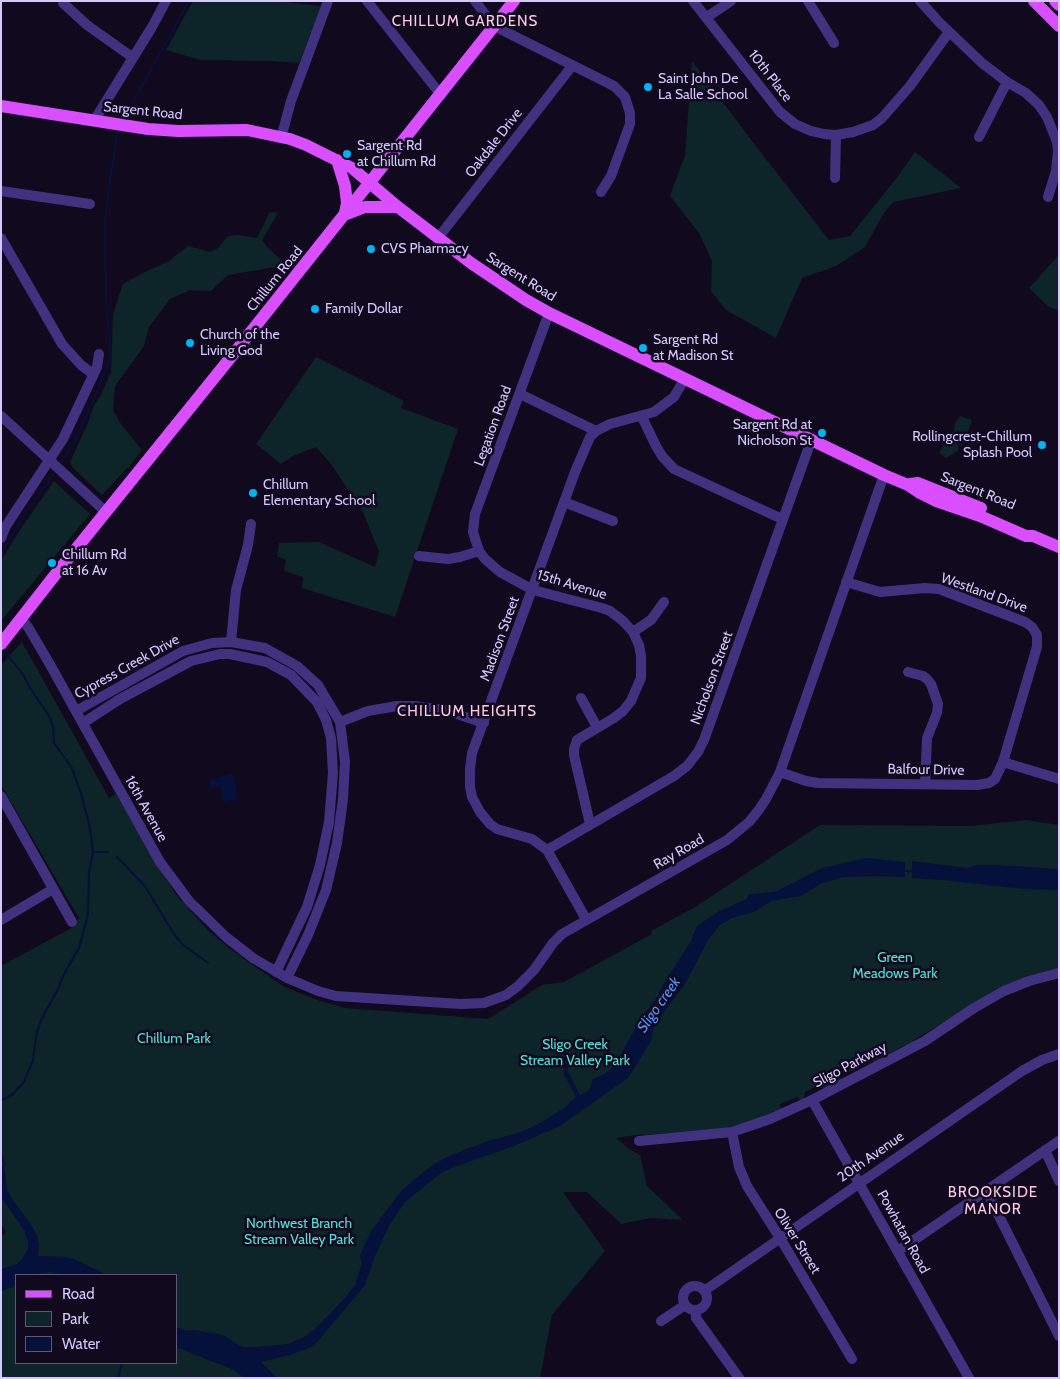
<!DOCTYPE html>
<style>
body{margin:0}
#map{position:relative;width:1060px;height:1379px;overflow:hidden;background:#110a1e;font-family:Cabin,sans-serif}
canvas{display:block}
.frame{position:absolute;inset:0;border:2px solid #d6c7ff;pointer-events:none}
.legend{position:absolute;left:15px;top:1274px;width:162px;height:90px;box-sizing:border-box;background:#110a1e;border:1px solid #605678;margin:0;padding:6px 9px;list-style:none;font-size:15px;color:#d6c7ff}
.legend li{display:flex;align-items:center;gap:10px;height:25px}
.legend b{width:25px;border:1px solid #605678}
</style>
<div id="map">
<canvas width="1060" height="1379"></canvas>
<div class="frame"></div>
<ul class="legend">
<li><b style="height:6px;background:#d94eff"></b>Road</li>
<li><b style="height:14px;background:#0d2428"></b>Park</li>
<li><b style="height:14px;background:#05103b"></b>Water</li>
</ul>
</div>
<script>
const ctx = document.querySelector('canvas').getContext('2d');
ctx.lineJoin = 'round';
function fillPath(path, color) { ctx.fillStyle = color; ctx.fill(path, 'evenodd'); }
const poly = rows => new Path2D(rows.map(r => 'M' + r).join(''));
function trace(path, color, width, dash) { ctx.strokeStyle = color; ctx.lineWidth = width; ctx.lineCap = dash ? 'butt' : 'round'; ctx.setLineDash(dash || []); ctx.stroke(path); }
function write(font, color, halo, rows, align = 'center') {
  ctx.font = font + ' Cabin,sans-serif'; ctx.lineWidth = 5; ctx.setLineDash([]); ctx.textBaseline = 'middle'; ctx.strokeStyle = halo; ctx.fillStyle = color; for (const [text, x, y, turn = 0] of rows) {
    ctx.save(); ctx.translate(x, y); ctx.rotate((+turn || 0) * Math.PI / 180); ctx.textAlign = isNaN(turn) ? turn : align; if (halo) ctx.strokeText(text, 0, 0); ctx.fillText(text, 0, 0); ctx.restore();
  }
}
const green = poly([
 [193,1,277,1,321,6,299,63,272,61,201,60,166,50],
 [692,61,752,141,829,240,850,236,899,175,915,152,961,188,893,202,884,213,865,247,836,266,802,278,776,338,726,310,711,291,712,261,699,233,670,196,685,155],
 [270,212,278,213,262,240,267,247,282,261,281,266,228,275,211,291,190,290,170,299,149,327,144,346,115,386,113,410,121,424,142,450,128,468,127,468,102,495,73,468,70,462,88,423,94,405,101,395,111,372,113,314,123,284,143,273,169,261,188,246,210,252,218,248,228,236,239,235,257,238],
 [1058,256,1059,257,1059,310,1049,307,1029,288],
 [316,357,404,401,401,408,458,429,395,617,302,588,303,577,284,571,286,560,277,556,279,543,319,542,375,567,379,552,363,512,331,464,316,447,293,456,281,464,256,444],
 [960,416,972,420,965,440,958,445,958,451,946,458,939,453,948,437,954,432,955,423],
 [54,481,90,514,1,621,1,561,18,533],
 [22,642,109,798,116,794,154,861,177,896,208,930,230,949,283,986,320,1001,346,1008,488,1019,542,985,564,982,652,934,651,931,695,907,820,825,970,826,1026,820,1059,825,1059,969,941,1027,939,1025,914,1040,915,1043,907,1049,905,1045,879,1058,880,1062,875,1064,873,1061,840,1076,842,1080,824,1089,820,1085,805,1092,804,1099,800,1101,798,1097,780,1104,781,1110,740,1125,725,1128,644,1135,643,1134,616,1138,629,1149,640,1155,647,1186,683,1220,651,1218,621,1224,587,1192,563,1192,605,1251,552,1315,540,1378,1,1378,1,1236,6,1233,1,1223,1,966,75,926,79,918,1,785,1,665],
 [16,1275,176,1275,176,1363,16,1363]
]);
const water = poly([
 [233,774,238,799,223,802,220,786,210,788,209,780],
 [866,858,905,862,905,877,876,876,843,877,822,883,801,896,771,901,756,911,732,918,720,925,708,940,685,984,659,1019,653,1030,651,1041,628,1078,560,1126,514,1146,454,1167,441,1173,405,1202,389,1226,375,1256,365,1285,314,1346,290,1355,261,1362,277,1378,244,1378,234,1370,176,1347,176,1327,186,1331,195,1330,223,1335,242,1347,257,1347,288,1344,302,1338,315,1329,345,1298,355,1285,362,1263,360,1256,363,1248,372,1230,402,1190,431,1166,449,1156,488,1141,518,1133,537,1125,564,1108,576,1097,574,1092,564,1075,563,1058,568,1058,568,1071,580,1095,589,1090,593,1079,607,1073,616,1063,641,1018,657,997,663,985,691,941,697,926,719,911,747,899,749,894,775,892,822,868],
 [912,861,966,868,979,865,997,865,1059,869,1059,890,1023,889,942,880,912,878],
 [4,1164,7,1190,12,1199,30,1223,37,1235,39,1244,38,1256,64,1257,74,1259,107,1275,65,1275,50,1272,31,1275,16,1275,16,1286,1,1291,1,1269,17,1264,22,1259,28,1249,28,1242,24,1230,1,1197,1,1168]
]);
const stream = poly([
 [123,120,189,1],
 [59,466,74,442,86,417,109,361,110,345,106,299,105,225,109,188,117,136,120,129],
 [1,557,6,545,19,523,55,472],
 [1,651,10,658,22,673,30,688,49,716,53,727,54,743,72,768,81,793,90,828,93,852,89,873,88,914,79,948,63,976,58,989,41,1020,36,1036,33,1060,24,1082,12,1095,1,1100],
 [93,852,108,852],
 [117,857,144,885,174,934,183,945,208,963],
 [904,871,914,872],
 [1,1152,4,1164],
 [118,1378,122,1363]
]);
const minor = poly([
 [367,1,441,95],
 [475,1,494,26,614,86,625,97,630,113,630,124,611,176,601,192],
 [693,1,780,112,795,124,811,131,824,134,836,135,853,132,873,125,882,118,910,86,949,32],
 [808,1,834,43],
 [920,1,939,22,982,63,1007,82,1026,93,1039,105,1047,117,1057,142,1058,151,1056,171,1048,197],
 [63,3,87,25,132,57],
 [707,17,731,1],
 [94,121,152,27,166,1],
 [979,137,1007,82],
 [281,138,291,101,328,1],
 [835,178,836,135],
 [1,191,90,204],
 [1,238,62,344,81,365,93,374],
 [438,238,572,66],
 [549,313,475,514,473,532,479,551,485,559,500,572,533,590,602,608,610,611,623,621,633,632,639,645,641,656,641,678,631,701,623,711,614,718,582,737,577,740,574,749,574,755,590,824],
 [520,394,596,431],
 [1,416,106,512],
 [642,417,656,446,662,456,674,469,782,519],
 [564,502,613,521],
 [1,538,6,526,63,439,97,367,99,354],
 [419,556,448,559,460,557,479,551],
 [21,619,28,627,48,661,160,862,189,901,226,937,253,958,287,978,318,991,336,996,461,1004,484,1003,506,995,518,986,534,970,553,943,562,934,727,840,749,822,758,811,766,799,780,772,884,475],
 [633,632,651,620,664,602],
 [231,642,236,590,248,545,251,524],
 [908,672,923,676,927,679,931,684,938,704,937,713,927,738,925,784],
 [581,698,597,727],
 [76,711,183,651,212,643,231,642,265,648,297,666,318,685,340,722,345,762,343,799,337,843,326,890,308,935,287,978],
 [340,722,368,711,397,706,414,706,445,710,484,723],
 [83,723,120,699,191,661,220,654,230,654,267,662,291,675,317,702,326,720,331,738,333,773,329,822,320,865,307,907,276,972],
 [1003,762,1059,779],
 [780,772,806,781,818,783,977,785,989,783,995,779,1003,762,1037,647,1037,635,1032,627,1025,622,939,589,925,588,880,592,846,582],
 [1,796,72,922],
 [547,850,674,776,687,766,698,752,704,740,811,441],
 [586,919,547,850,532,839,497,829,490,824,480,812,472,797,470,787,470,769,472,753,575,472,590,437,596,431,610,424,654,412,674,397,684,380],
 [1,920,53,889],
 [812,1100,969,1378],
 [732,1132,739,1167,747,1186,780,1238,852,1359],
 [639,1141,732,1132,770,1119,812,1100,925,1041,974,1008,1004,991,1029,981,1059,973],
 [1045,1150,1059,1181],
 [986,1190,1059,1336],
 [898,1251,1059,1141],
 '683 1298a12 12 0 1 1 24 0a12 12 0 1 1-24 0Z',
 [704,1291,1022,1071,1042,1060,1059,1054],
 [696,1310,696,1318,739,1378],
 [661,1321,685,1305]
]);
const major = poly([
 [1034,1,1059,26],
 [1055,1,1059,5],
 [1,106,148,129,178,131,247,130,290,139,306,145,352,168,398,207,471,263,526,300,549,313,884,475,908,485,920,493,936,501,980,516,1026,536,1033,536,1059,547],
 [337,160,345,186,347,203,345,213],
 [347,214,365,207,398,207],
 [910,484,918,483,981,508],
 [1,644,55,575,231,357,514,1]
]);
const markers = [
 [648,87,5,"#00b3f2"],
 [347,154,5,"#00b3f2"],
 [371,249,5,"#00b3f2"],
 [315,309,5,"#00b3f2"],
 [190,343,5,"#00b3f2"],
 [643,348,5,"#00b3f2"],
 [822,433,5,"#00b3f2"],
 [1042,445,5,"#00b3f2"],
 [253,493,5,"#00b3f2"],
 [52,563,5,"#00b3f2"]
];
const streetNames = [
 ["10th Place",770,76,52],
 ["Sargent Road",143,111,6],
 ["Oakdale Drive",494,143,-52],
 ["Sargent Road",521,277,32],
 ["Chillum Road",275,279,-51],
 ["Legation Road",493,426,-70],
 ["Sargent Road",978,491,22],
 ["15th Avenue",572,585,17],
 ["Westland Drive",984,593,20],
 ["Madison Street",500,639,-70],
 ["Cypress Creek Drive",127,667,-29],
 ["Nicholson Street",712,678,-70],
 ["Balfour Drive",926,770,1],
 ["16th Avenue",146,809,61],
 ["Ray Road",679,852,-30],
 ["Sligo Parkway",850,1065,-28],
 ["20th Avenue",871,1157,-35],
 ["Powhatan Road",903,1232,61],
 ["Oliver Street",797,1241,58]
];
const poiNames = [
 ["Saint John De",658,79],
 ["La Salle School",658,95],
 ["Sargent Rd",357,146],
 ["at Chillum Rd",357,162],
 ["CVS Pharmacy",381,249],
 ["Family Dollar",325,309],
 ["Church of the",200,335],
 ["Living God",200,351],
 ["Sargent Rd",653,340],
 ["at Madison St",653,356],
 ["Sargent Rd at",812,425,"right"],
 ["Nicholson St",812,441,"right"],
 ["Rollingcrest-Chillum",1032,437,"right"],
 ["Splash Pool",1032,453,"right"],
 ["Chillum",263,485],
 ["Elementary School",263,501],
 ["Chillum Rd",62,555],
 ["at 16 Av",62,571]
];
const parkNames = [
 ["Green",895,958],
 ["Meadows Park",895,974],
 ["Chillum Park",174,1039],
 ["Sligo Creek",575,1045],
 ["Stream Valley Park",575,1061],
 ["Northwest Branch",299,1224],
 ["Stream Valley Park",299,1240]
];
const neighbourhoodNames = [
 ["CHILLUM GARDENS",465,22],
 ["CHILLUM HEIGHTS",467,712],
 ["BROOKSIDE",993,1193],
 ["MANOR",993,1210]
];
const waterNames = [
 ["Sligo creek",659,1005,-55]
];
fillPath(green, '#0d2428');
fillPath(water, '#05103b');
trace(stream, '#05103b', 2);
trace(minor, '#413280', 10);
trace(major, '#d94eff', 12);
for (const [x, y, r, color] of markers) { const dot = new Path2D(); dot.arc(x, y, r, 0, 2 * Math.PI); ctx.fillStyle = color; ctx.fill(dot); trace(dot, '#110a1e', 2); }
write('14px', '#d6c7ff', '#110a1e', streetNames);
write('14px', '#d6c7ff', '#110a1e', poiNames, 'left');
write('14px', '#4be6d8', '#110a1e', parkNames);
ctx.letterSpacing = '1px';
write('15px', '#ffc9e3', '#110a1e', neighbourhoodNames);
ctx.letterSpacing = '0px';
write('italic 15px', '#5595ff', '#110a1e', waterNames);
</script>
